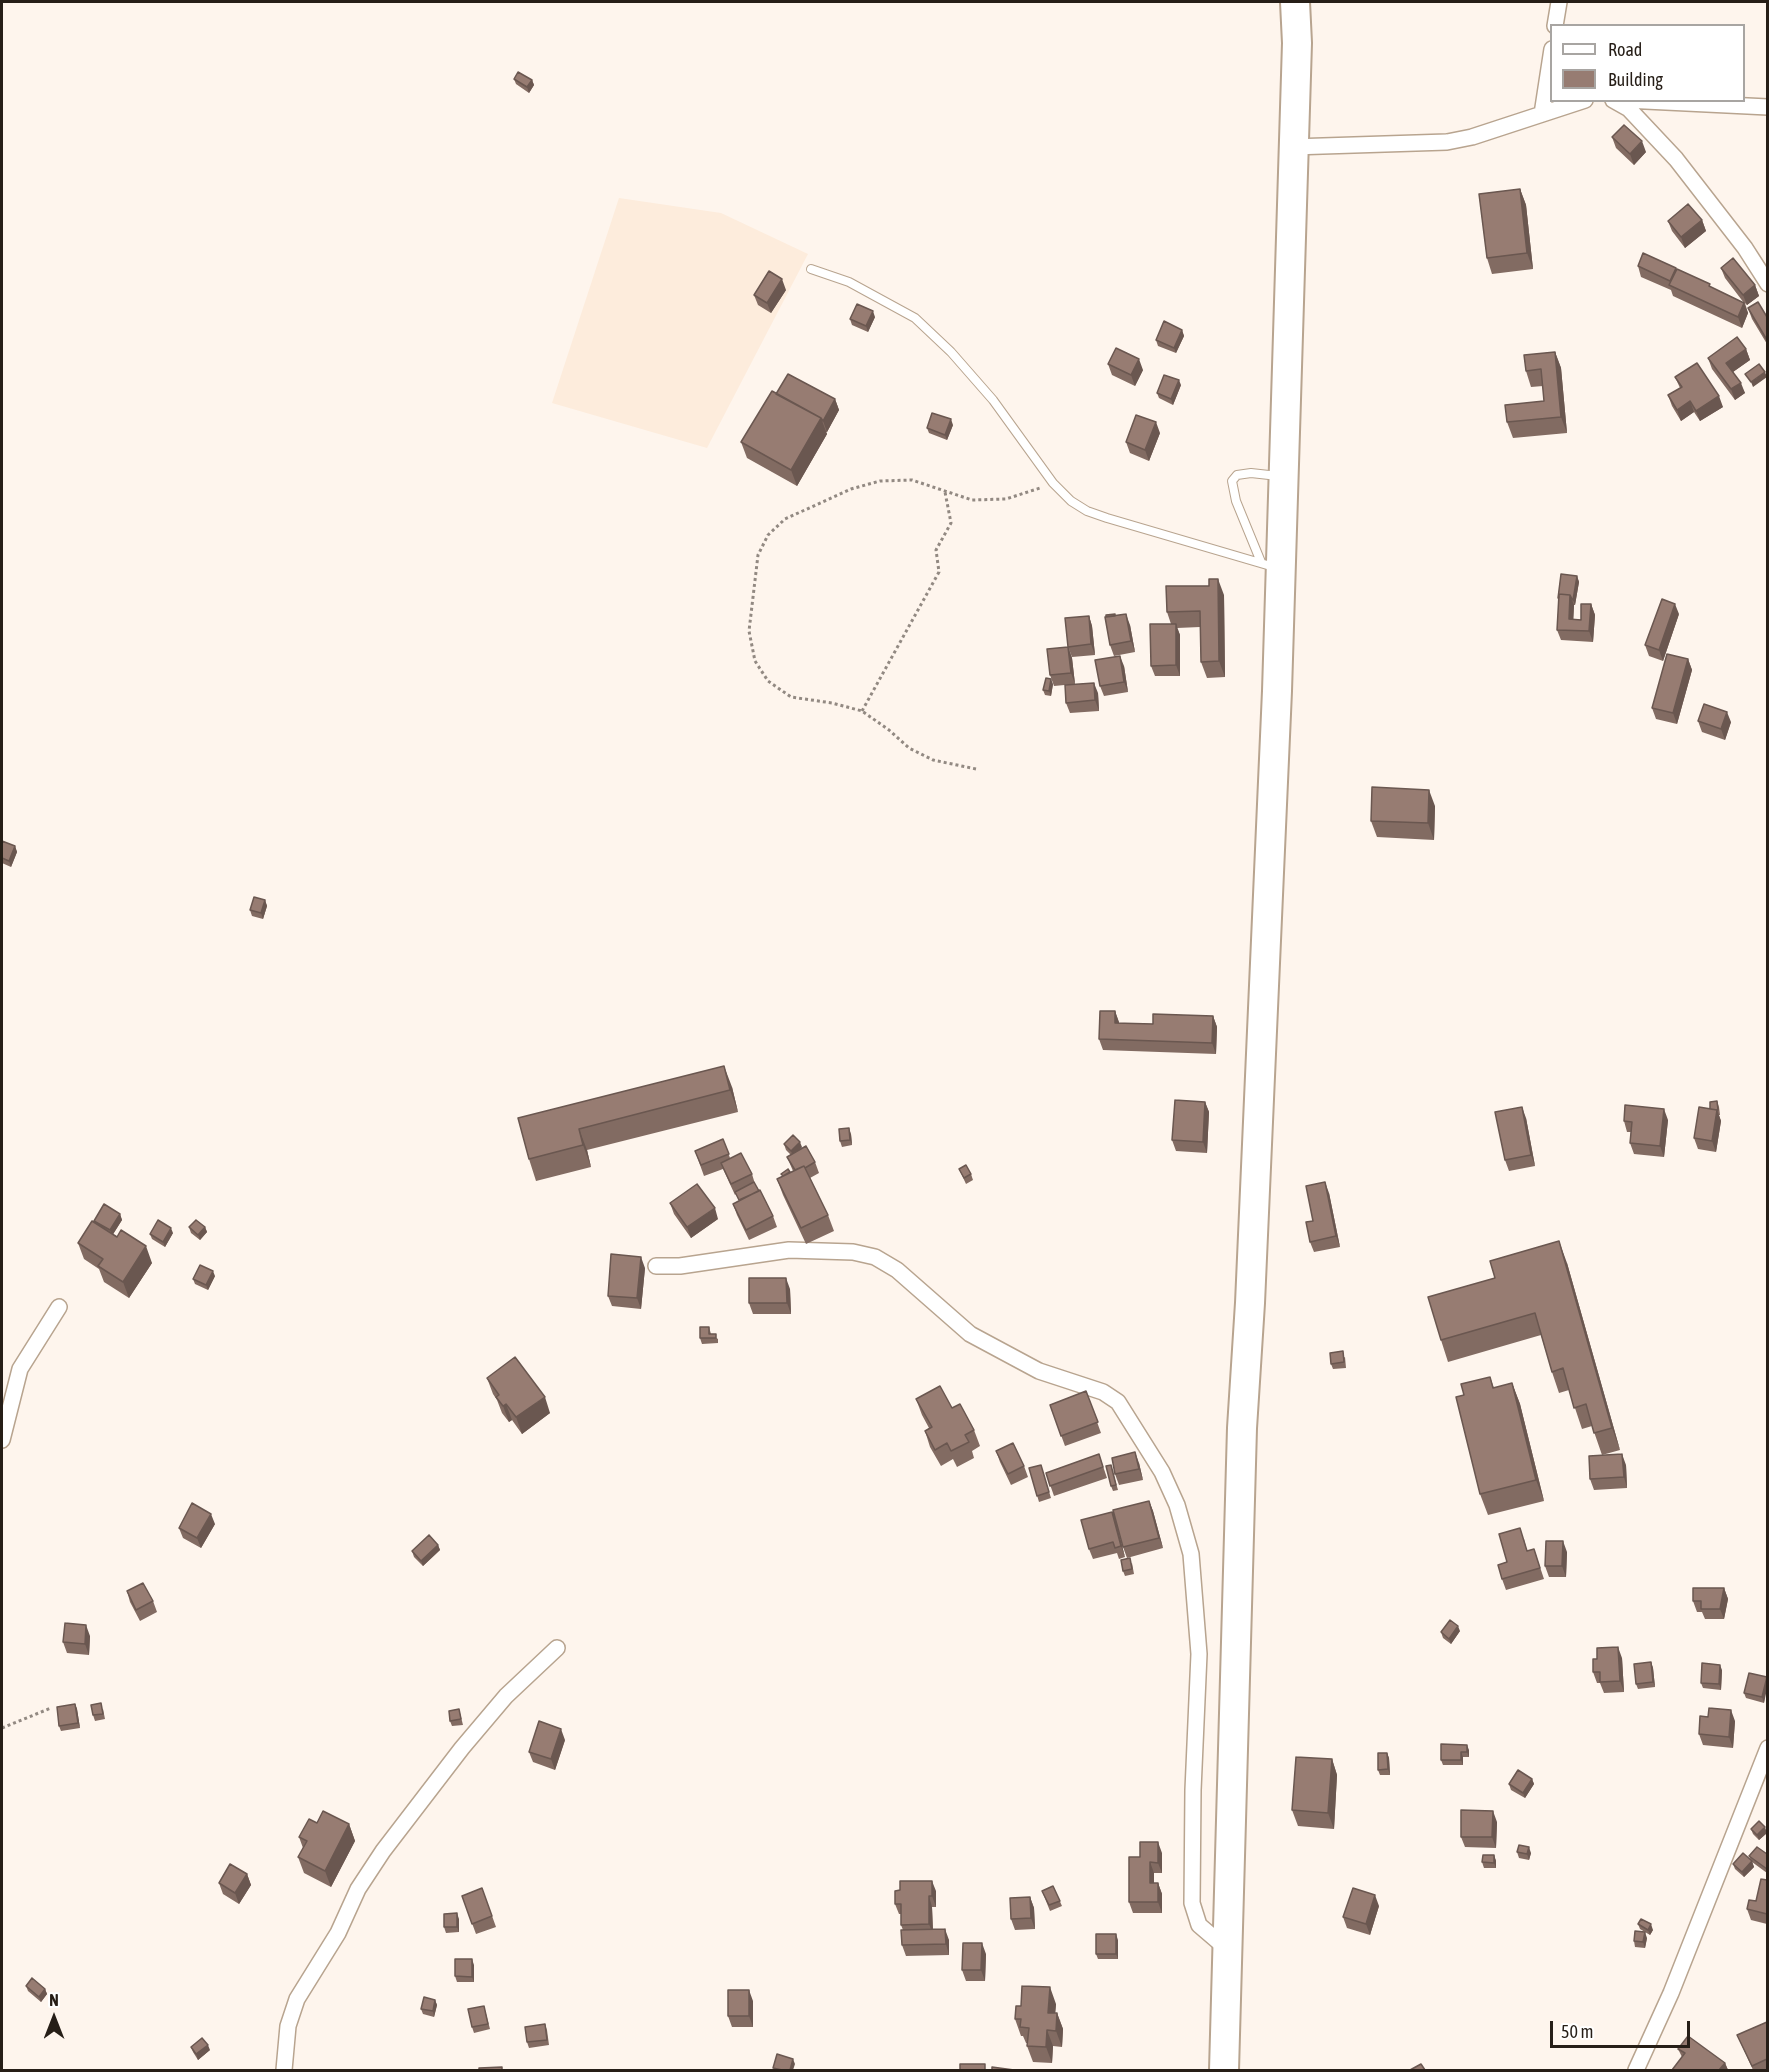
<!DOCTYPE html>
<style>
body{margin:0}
#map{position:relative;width:1769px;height:2072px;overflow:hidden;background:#fef5ed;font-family:"Asap Condensed",sans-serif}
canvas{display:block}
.frame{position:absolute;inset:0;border:3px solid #261e17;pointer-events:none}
.legend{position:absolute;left:1550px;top:24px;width:195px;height:78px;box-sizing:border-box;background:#fff;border:2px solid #a8a5a2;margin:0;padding:8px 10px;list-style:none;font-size:18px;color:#261e17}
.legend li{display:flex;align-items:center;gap:12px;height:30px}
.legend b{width:30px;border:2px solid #a8a5a2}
.north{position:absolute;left:24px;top:1988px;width:60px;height:60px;-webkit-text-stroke:4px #fff;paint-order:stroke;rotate:0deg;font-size:16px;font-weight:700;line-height:24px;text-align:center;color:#261e17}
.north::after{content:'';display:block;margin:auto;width:21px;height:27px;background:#261e17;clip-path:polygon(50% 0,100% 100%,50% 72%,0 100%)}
.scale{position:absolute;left:1550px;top:2021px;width:140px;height:27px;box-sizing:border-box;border:3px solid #261e17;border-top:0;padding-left:8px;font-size:18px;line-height:21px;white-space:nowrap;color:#261e17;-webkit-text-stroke:4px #fff;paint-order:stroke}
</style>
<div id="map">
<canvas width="1769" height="2072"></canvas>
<div class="frame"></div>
<ul class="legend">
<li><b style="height:8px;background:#fff"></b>Road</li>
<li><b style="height:16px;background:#977c72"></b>Building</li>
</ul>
<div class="north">N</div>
<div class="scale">50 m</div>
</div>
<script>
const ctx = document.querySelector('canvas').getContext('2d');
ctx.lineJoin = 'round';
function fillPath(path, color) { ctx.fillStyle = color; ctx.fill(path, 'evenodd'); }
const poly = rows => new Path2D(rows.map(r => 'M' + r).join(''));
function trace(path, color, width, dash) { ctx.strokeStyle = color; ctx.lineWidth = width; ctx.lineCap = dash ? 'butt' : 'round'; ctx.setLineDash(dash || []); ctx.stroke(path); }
const built = poly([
 [619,198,721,213,808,254,707,448,552,403]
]);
const path = poly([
 [862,711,939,572,936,550,951,523,945,492],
 [976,769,933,760,909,748,889,730,862,711,832,703,791,697,768,681,755,661,749,631,758,555,768,535,785,519,851,489,880,481,912,480,972,500,1006,499,1040,488],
 [2,1728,51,1708]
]);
const lane = poly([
 [811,269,849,282,915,318,951,352,993,400,1053,483,1071,501,1087,511,1107,518,1274,567],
 [1261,562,1236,501,1232,481,1237,475,1251,473,1278,476]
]);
const street = poly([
 [1555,26,1559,2],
 [1613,100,1629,109,1676,159,1745,248,1768,284],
 [1625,100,1768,107],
 [1542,114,1552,49],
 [1292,147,1447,142,1472,137,1585,100],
 [656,1266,680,1266,789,1250,853,1252,875,1257,897,1270,970,1334,1039,1371,1103,1392,1118,1402,1162,1472,1177,1505,1191,1554,1199,1654,1193,1790,1192,1903,1199,1925,1227,1949],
 [2,1440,20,1369,59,1307],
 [284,2070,288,2026,297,1999,338,1933,358,1889,383,1851,462,1748,506,1696,557,1648],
 [1636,2070,1671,1993,1768,1748]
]);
const highway = poly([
 [1224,2070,1242,1428,1250,1303,1277,691,1297,43,1295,2]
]);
const wall = poly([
 [514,79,532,80,534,85,529,93,516,84],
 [1612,137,1646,152,1634,165,1616,148],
 [1520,189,1526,205,1533,269,1492,274,1487,258],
 [1702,220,1706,231,1685,248,1672,231,1668,221],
 [1638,266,1676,270,1744,303,1725,278,1721,268,1755,285,1759,296,1747,305,1745,303,1748,313,1742,328,1673,296,1671,290,1641,277],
 [786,290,771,313,758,305,754,295],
 [1748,308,1767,317,1767,344,1752,319],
 [875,317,868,332,852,325,850,319],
 [1182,330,1184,336,1176,353,1158,346,1156,340],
 [1746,349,1750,360,1733,372,1745,393,1735,400,1712,369,1708,358],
 [1555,352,1561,368,1567,433,1513,438,1507,422,1544,401,1543,386,1531,387,1526,371],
 [1108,364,1143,370,1135,386,1112,375],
 [1675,377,1723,407,1700,421,1694,412,1681,421,1672,406,1668,395,1680,388],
 [1181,385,1173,405,1159,398,1157,393],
 [776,394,835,399,839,410,827,432,826,432,827,434,797,486,747,458,741,442],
 [953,425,947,440,929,433,927,428],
 [1160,433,1149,461,1130,453,1126,442],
 [1577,576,1579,582,1575,605,1574,605,1573,619,1581,620,1591,604,1595,615,1593,642,1561,640,1557,630,1559,600,1558,598],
 [1224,595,1225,677,1207,678,1201,662,1200,627,1177,628,1180,635,1180,676,1155,676,1151,666,1171,624,1167,612],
 [1679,614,1663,661,1649,656,1645,645],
 [1089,616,1092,626,1095,655,1072,657,1068,647],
 [1115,616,1130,625,1135,652,1114,656,1110,645],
 [1068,647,1072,658,1075,684,1054,686,1050,675],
 [1688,659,1692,670,1677,724,1656,719,1652,708],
 [1124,666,1128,692,1104,696,1100,686],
 [1053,684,1051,696,1045,695,1043,690],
 [1098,693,1099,711,1070,713,1066,703],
 [1698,721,1731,722,1725,740,1702,732],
 [1435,806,1434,840,1377,837,1371,821],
 [2,841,15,846,17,852,11,867,2,863],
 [265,900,267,906,263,919,252,916,250,910],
 [1115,1011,1119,1023,1153,1024,1213,1016,1217,1027,1216,1054,1103,1050,1099,1039],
 [732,1087,738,1112,587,1150,591,1167,536,1181,529,1159,518,1118],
 [1717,1101,1719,1107,1720,1115,1719,1115,1721,1121,1716,1152,1698,1149,1694,1138,1710,1109],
 [1205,1102,1209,1112,1207,1153,1176,1151,1172,1140],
 [1526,1118,1535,1166,1509,1171,1505,1160],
 [1668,1120,1664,1157,1634,1154,1630,1143,1631,1132,1627,1132,1624,1121],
 [851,1134,852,1145,842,1147,840,1141],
 [723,1139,730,1158,752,1174,755,1184,773,1216,777,1227,749,1240,737,1215,733,1204,739,1201,736,1194,735,1195,723,1169,704,1176,695,1151],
 [784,1144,802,1147,799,1150,815,1162,819,1173,810,1178,828,1215,834,1231,806,1244,783,1195,777,1179,793,1171,787,1157,791,1155,786,1150],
 [959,1169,971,1174,973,1180,966,1184],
 [1329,1193,1340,1247,1314,1252,1310,1242,1313,1221],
 [670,1203,718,1219,691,1238,674,1214],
 [120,1214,122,1220,113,1234,152,1263,129,1298,104,1282,99,1269,84,1259,78,1243,95,1222,94,1221],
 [189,1227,205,1227,207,1232,200,1240,191,1233],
 [173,1233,165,1247,152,1239,150,1234],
 [1567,1263,1620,1450,1602,1455,1592,1426,1582,1429,1569,1390,1559,1393,1552,1372,1541,1335,1448,1362,1441,1340],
 [645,1268,641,1309,612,1306,608,1296],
 [215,1276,208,1290,195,1284,193,1279],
 [790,1289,791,1314,753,1314,749,1303],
 [709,1327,711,1334,718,1339,718,1343,702,1344,700,1338],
 [1345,1357,1346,1368,1333,1369,1331,1364],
 [1490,1377,1494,1388,1512,1383,1520,1404,1544,1501,1488,1515,1480,1494,1464,1395],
 [487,1378,550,1413,522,1434,512,1420,509,1422,502,1413,497,1400,493,1394],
 [1086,1391,1101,1433,1065,1446,1050,1405],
 [916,1399,952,1408,974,1430,980,1446,972,1451,974,1458,957,1467,953,1459,941,1466,930,1447,925,1431,929,1428,922,1415],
 [996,1451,1024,1466,1028,1477,1011,1485,1000,1462],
 [1099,1454,1107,1478,1054,1496,1046,1473],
 [1139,1463,1143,1480,1119,1485,1115,1474],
 [1041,1465,1051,1498,1039,1502,1029,1468],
 [1111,1465,1118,1490,1113,1491,1111,1486],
 [1626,1465,1627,1488,1594,1490,1590,1479],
 [1149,1501,1153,1511,1163,1548,1127,1558,1123,1547],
 [1112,1512,1116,1523,1125,1557,1119,1559,1117,1553,1093,1559,1089,1549],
 [215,1524,201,1548,183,1538,179,1528],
 [1524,1539,1527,1551,1534,1549,1544,1579,1506,1590,1502,1579,1507,1562],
 [438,1545,440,1550,423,1566,414,1557,412,1551],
 [1567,1552,1566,1577,1549,1577,1545,1566],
 [1132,1563,1134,1574,1125,1576,1123,1571],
 [1724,1588,1728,1599,1724,1619,1705,1619,1702,1612,1697,1612,1693,1601],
 [127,1591,153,1601,157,1612,140,1621,130,1602],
 [1460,1631,1451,1644,1443,1638,1441,1632],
 [90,1636,89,1655,67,1653,63,1642],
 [1622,1658,1624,1692,1604,1693,1600,1683,1597,1683,1593,1672],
 [1651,1662,1653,1668,1655,1687,1638,1689,1636,1684],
 [1722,1670,1721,1690,1703,1688,1701,1683],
 [1767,1677,1764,1703,1746,1698,1744,1693],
 [75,1704,77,1709,80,1728,61,1731,59,1726],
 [103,1709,105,1719,95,1721,93,1715],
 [459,1709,463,1725,452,1726,450,1721],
 [1735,1721,1733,1748,1703,1745,1699,1734],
 [565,1740,555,1770,533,1762,529,1752],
 [1441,1744,1469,1750,1469,1757,1463,1757,1463,1765,1443,1765,1441,1760],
 [1387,1753,1389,1758,1390,1775,1380,1775,1378,1770],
 [1332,1759,1337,1775,1334,1829,1298,1826,1292,1810],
 [1532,1779,1534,1784,1525,1798,1511,1790,1509,1784],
 [1497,1822,1496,1848,1465,1847,1461,1837],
 [317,1823,349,1824,355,1841,331,1887,304,1873,298,1857,303,1848,299,1837],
 [1751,1829,1767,1833,1759,1840,1753,1834],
 [1517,1852,1531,1853,1529,1860,1519,1858],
 [1162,1853,1162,1873,1154,1873,1154,1883,1158,1883,1162,1894,1162,1913,1133,1913,1129,1902,1140,1857],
 [1767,1854,1767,1873,1752,1862,1754,1867,1744,1877,1735,1869,1733,1864,1751,1861,1749,1856],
 [1494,1855,1496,1861,1496,1868,1484,1868,1482,1862],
 [247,1874,251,1885,239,1904,223,1894,219,1883],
 [1767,1880,1767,1924,1751,1920,1747,1909,1756,1901],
 [1053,1886,1062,1906,1050,1911,1042,1891],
 [482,1888,496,1927,476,1934,462,1896],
 [936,1891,936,1907,932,1907,933,1929,949,1940,949,1955,906,1956,902,1945,903,1930,901,1925,901,1914,899,1914,895,1904],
 [1030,1897,1034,1908,1035,1929,1015,1930,1011,1919],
 [1379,1906,1370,1935,1347,1928,1343,1917],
 [459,1919,459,1932,446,1933,444,1927],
 [1638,1924,1653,1930,1650,1935,1640,1929],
 [1647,1938,1645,1948,1635,1947,1634,1941],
 [1118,1940,1118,1959,1098,1959,1096,1954],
 [986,1954,985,1981,966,1981,962,1970],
 [474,1965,474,1982,457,1982,455,1976],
 [26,1986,45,1989,47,1994,41,2002,28,1991],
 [435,2000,437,2005,434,2017,423,2014,421,2009],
 [753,2001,753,2027,732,2027,728,2016],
 [1056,2004,1055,2013,1057,2013,1063,2029,1062,2047,1053,2046,1052,2063,1033,2062,1027,2046,1028,2043,1026,2043,1023,2036,1021,2036,1015,2019,1021,2006],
 [484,2006,490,2029,474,2033,472,2027],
 [1767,2022,1767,2070,1753,2070,1737,2035],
 [545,2024,547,2030,549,2045,529,2048,527,2042],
 [191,2047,210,2050,198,2060,193,2052],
 [1678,2049,1725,2063,1728,2070,1672,2070,1682,2057]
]);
const shadedWall = poly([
 [532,80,534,85,529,93,527,87],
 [1642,141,1646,152,1634,165,1630,154],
 [1520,189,1526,205,1533,269,1527,253],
 [1702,220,1706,231,1685,248,1681,237],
 [782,279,786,290,771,313,767,303],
 [1755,285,1759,296,1747,305,1743,295],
 [1744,303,1748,313,1742,328,1738,317],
 [873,311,875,317,868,332,866,326],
 [1182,330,1184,336,1176,353,1174,348],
 [1746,349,1750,360,1730,374,1726,363],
 [1555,352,1561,368,1567,433,1561,417],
 [1139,359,1143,370,1135,386,1131,375],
 [1765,372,1767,377,1753,387,1751,382],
 [1179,380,1181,385,1173,405,1171,399],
 [1741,383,1745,393,1735,400,1731,389],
 [1719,396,1723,407,1700,421,1696,411],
 [835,399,839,410,827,432,823,421],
 [1690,401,1694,412,1681,421,1677,410],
 [821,418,827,434,797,486,791,470],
 [951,419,953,425,947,440,945,435],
 [1156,422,1160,433,1149,461,1145,450],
 [1577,576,1579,582,1575,605,1573,600],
 [1218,579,1224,595,1225,677,1219,661],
 [1570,595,1574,605,1573,630,1569,619],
 [1591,604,1595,615,1593,642,1589,631],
 [1675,604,1679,614,1663,661,1659,650],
 [1126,614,1130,625,1135,652,1131,641],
 [1089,616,1092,626,1095,655,1091,644],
 [1176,624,1180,635,1180,676,1176,665],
 [1068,647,1072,658,1075,684,1071,673],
 [1120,656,1124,666,1128,692,1124,682],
 [1688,659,1692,670,1677,724,1673,713],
 [1051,679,1053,684,1051,696,1049,691],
 [1094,683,1098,693,1099,711,1095,700],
 [1727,712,1731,722,1725,740,1721,729],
 [1429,790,1435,806,1434,840,1428,823],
 [15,846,17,852,11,867,9,861],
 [265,900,267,906,263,919,261,913],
 [1115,1011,1119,1022,1119,1034,1115,1023],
 [1213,1016,1217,1027,1216,1054,1212,1043],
 [724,1066,732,1087,738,1112,730,1090],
 [1205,1102,1209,1112,1207,1153,1203,1142],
 [1522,1107,1526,1118,1535,1166,1531,1155],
 [1664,1109,1668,1120,1664,1157,1660,1146],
 [1717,1110,1721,1121,1716,1152,1712,1141],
 [849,1128,851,1134,852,1145,850,1140],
 [579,1129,587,1150,591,1167,583,1145],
 [800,1142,802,1147,793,1157,791,1151],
 [1325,1182,1329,1193,1340,1247,1336,1236],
 [715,1208,718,1219,691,1238,687,1227],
 [120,1214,122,1220,112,1236,110,1230],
 [205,1227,207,1232,200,1240,198,1235],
 [171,1228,173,1233,165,1247,163,1242],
 [1559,1241,1567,1263,1620,1450,1612,1428],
 [146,1246,152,1263,129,1298,123,1282],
 [641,1257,645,1268,641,1309,637,1298],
 [213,1271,215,1276,208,1290,206,1285],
 [786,1278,790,1289,791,1314,787,1303],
 [1512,1383,1520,1404,1544,1501,1536,1480],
 [545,1397,550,1413,522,1434,516,1417],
 [506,1404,512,1420,509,1422,503,1406],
 [1135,1452,1139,1463,1143,1480,1139,1469],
 [1622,1454,1626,1465,1627,1488,1624,1477],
 [1149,1501,1153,1511,1163,1548,1159,1538],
 [1112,1512,1116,1523,1125,1557,1121,1546],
 [211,1514,215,1524,201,1548,197,1538],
 [1563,1541,1567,1552,1566,1577,1562,1566],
 [438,1545,440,1550,423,1566,421,1561],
 [1724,1588,1728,1599,1724,1619,1720,1609],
 [86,1625,90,1636,89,1655,85,1644],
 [1458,1626,1460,1631,1451,1644,1449,1639],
 [1618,1647,1622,1658,1624,1692,1620,1681],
 [1651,1662,1653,1668,1655,1687,1653,1682],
 [1720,1665,1722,1670,1721,1690,1719,1684],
 [1767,1677,1767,1689,1764,1703,1762,1697],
 [75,1704,77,1709,80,1728,78,1723],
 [1731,1710,1735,1721,1733,1748,1729,1737],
 [561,1729,565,1740,555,1770,551,1759],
 [1467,1745,1469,1750,1469,1757,1467,1752],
 [1461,1752,1463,1757,1463,1765,1461,1760],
 [1387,1753,1389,1758,1390,1775,1388,1769],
 [1332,1759,1337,1775,1334,1829,1328,1813],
 [1532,1779,1534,1784,1525,1798,1523,1793],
 [1493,1811,1497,1822,1496,1848,1492,1837],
 [349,1824,355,1841,331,1887,325,1871],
 [1765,1827,1767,1833,1759,1840,1757,1835],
 [1158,1842,1162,1853,1162,1873,1158,1863],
 [1529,1847,1531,1853,1529,1860,1527,1854],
 [1494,1855,1496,1861,1496,1868,1494,1863],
 [1752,1861,1754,1867,1744,1877,1742,1872],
 [1150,1862,1154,1873,1154,1893,1150,1883],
 [247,1874,251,1885,239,1904,235,1893],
 [932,1881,936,1891,936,1907,932,1896],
 [1158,1883,1162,1894,1162,1913,1158,1902],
 [1375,1895,1379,1906,1370,1935,1366,1924],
 [929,1896,932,1907,933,1935,929,1924],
 [1030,1897,1034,1908,1035,1929,1031,1918],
 [457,1913,459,1919,459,1932,457,1927],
 [1651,1924,1653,1930,1650,1935,1648,1930],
 [945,1929,949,1940,949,1955,946,1944],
 [1645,1932,1647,1938,1645,1948,1643,1942],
 [1116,1934,1118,1940,1118,1959,1116,1954],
 [982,1943,986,1954,985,1981,981,1970],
 [472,1959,474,1965,474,1982,472,1977],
 [1050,1987,1056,2004,1054,2029,1048,2013],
 [45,1989,47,1994,41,2002,39,1997],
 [749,1990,753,2001,753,2027,749,2016],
 [435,2000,437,2005,434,2017,433,2011],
 [1057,2013,1063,2029,1062,2047,1056,2031],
 [1047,2030,1053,2046,1052,2063,1046,2047],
 [208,2045,210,2050,198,2060,196,2054],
 [793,2059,795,2064,793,2070,790,2070],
 [1725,2063,1728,2070,1719,2070]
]);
const building = poly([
 [518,72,532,80,527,87,514,79,518,72],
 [1624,125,1642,141,1630,154,1612,137,1624,125],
 [1520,189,1527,253,1487,258,1479,194,1520,189],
 [1688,204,1702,220,1681,237,1668,221,1688,204],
 [1643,253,1676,268,1670,281,1638,266,1643,253],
 [1733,258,1755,285,1743,295,1721,268,1733,258],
 [1677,269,1710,284,1709,286,1744,303,1738,317,1669,285,1677,269],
 [769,271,782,279,767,303,754,295,769,271],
 [1758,302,1767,317,1767,340,1748,308,1758,302],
 [857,304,873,311,866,326,850,319,857,304],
 [1164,321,1182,330,1174,348,1156,340,1164,321],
 [1737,337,1746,349,1726,363,1741,383,1731,389,1708,358,1737,337],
 [1116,348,1139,359,1131,375,1108,364,1116,348],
 [1555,352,1561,417,1507,422,1505,405,1544,401,1541,369,1526,371,1524,355,1555,352],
 [1697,363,1719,396,1696,411,1690,401,1677,410,1668,395,1682,387,1675,377,1697,363],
 [1759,364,1765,372,1751,382,1745,374,1759,364],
 [788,374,835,399,823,421,821,418,776,394,788,374],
 [1164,375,1179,380,1171,399,1157,393,1164,375],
 [772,391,821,418,791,470,741,442,772,391],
 [932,413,951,419,945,435,927,428,932,413],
 [1136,415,1156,422,1145,450,1126,442,1136,415],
 [1561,574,1577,576,1573,600,1572,599,1570,595,1559,594,1559,598,1558,598,1561,574],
 [1209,579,1218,579,1219,661,1201,662,1200,611,1167,612,1166,586,1209,586,1209,579],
 [1559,594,1570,595,1569,619,1581,620,1581,604,1591,604,1589,631,1557,630,1559,594],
 [1662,599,1675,604,1659,650,1645,645,1662,599],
 [1115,614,1115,616,1106,617,1106,615,1115,614],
 [1126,614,1131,641,1110,645,1105,617,1126,614],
 [1089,616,1091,644,1068,647,1065,618,1089,616],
 [1150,624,1176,624,1176,665,1151,666,1150,624],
 [1068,647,1071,673,1050,675,1047,649,1068,647],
 [1667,654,1688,659,1673,713,1652,708,1667,654],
 [1120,656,1124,682,1100,686,1095,660,1120,656],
 [1046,678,1051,679,1049,691,1043,690,1046,678],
 [1094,683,1095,700,1066,703,1065,685,1094,683],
 [1704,704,1727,712,1721,729,1698,721,1704,704],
 [1372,787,1429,790,1428,823,1371,821,1372,787],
 [2,841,15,846,9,861,2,858,2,841],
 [254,897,265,900,261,913,250,910,254,897],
 [1100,1011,1115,1011,1115,1023,1153,1024,1153,1014,1213,1016,1212,1043,1099,1039,1100,1011],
 [724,1066,730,1090,579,1129,583,1145,529,1159,518,1118,724,1066],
 [1175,1100,1205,1102,1203,1142,1172,1140,1175,1100],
 [1717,1101,1718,1110,1710,1109,1710,1102,1717,1101],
 [1625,1105,1664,1109,1660,1146,1630,1143,1632,1122,1624,1121,1625,1105],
 [1522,1107,1531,1155,1505,1160,1495,1112,1522,1107],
 [1699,1107,1717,1110,1712,1141,1694,1138,1699,1107],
 [849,1128,850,1140,840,1141,839,1129,849,1128],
 [793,1135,800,1142,791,1151,784,1144,793,1135],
 [723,1139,729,1154,701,1165,695,1151,723,1139],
 [806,1146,815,1162,805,1168,804,1166,795,1170,787,1157,806,1146],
 [741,1153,752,1174,731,1184,721,1163,741,1153],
 [966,1165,971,1174,964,1178,959,1169,966,1165],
 [804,1166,828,1215,801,1228,777,1179,804,1166],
 [788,1169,790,1172,783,1176,781,1174,788,1169],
 [754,1182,759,1191,739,1200,735,1192,754,1182],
 [1325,1182,1336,1236,1310,1242,1306,1222,1313,1221,1306,1186,1325,1182],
 [697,1184,715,1208,687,1227,670,1203,697,1184],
 [760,1190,773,1216,746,1230,733,1204,760,1190],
 [104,1204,120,1214,110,1230,94,1221,104,1204],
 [158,1220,171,1228,163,1242,150,1234,158,1220],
 [196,1220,205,1227,198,1235,189,1227,196,1220],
 [92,1221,117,1237,121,1230,146,1246,123,1282,98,1266,103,1259,78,1243,92,1221],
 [1559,1241,1612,1428,1594,1433,1586,1404,1574,1408,1563,1368,1552,1372,1535,1313,1441,1340,1428,1297,1495,1278,1490,1261,1559,1241],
 [611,1254,641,1257,637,1298,608,1296,611,1254],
 [200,1265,213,1271,206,1285,193,1279,200,1265],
 [749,1278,786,1278,787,1303,749,1303,749,1278],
 [700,1327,709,1327,709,1334,716,1334,716,1338,700,1338,700,1327],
 [1343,1351,1344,1362,1331,1364,1330,1353,1343,1351],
 [515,1357,545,1397,516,1417,506,1404,503,1406,496,1397,499,1395,487,1378,515,1357],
 [1490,1377,1493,1388,1512,1383,1536,1480,1480,1494,1456,1397,1464,1395,1461,1384,1490,1377],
 [940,1386,952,1408,960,1404,974,1430,965,1435,969,1442,951,1451,947,1443,935,1450,925,1431,932,1427,916,1399,940,1386],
 [1086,1391,1098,1422,1061,1436,1050,1405,1086,1391],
 [1013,1443,1024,1466,1008,1474,996,1451,1013,1443],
 [1135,1452,1139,1469,1115,1474,1112,1458,1135,1452],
 [1099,1454,1103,1467,1050,1486,1046,1473,1099,1454],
 [1622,1454,1624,1477,1590,1479,1589,1456,1622,1454],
 [1041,1465,1049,1492,1037,1496,1029,1468,1041,1465],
 [1111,1465,1116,1485,1111,1486,1106,1466,1111,1465],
 [1149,1501,1159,1538,1123,1547,1113,1510,1149,1501],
 [192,1503,211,1514,197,1538,179,1528,192,1503],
 [1112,1512,1121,1546,1115,1548,1113,1542,1089,1549,1081,1520,1112,1512],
 [1520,1528,1527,1551,1534,1549,1540,1568,1502,1579,1498,1565,1507,1562,1499,1534,1520,1528],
 [429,1535,438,1545,421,1561,412,1551,429,1535],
 [1546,1541,1563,1541,1562,1566,1545,1566,1546,1541],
 [1130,1558,1132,1569,1123,1571,1121,1560,1130,1558],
 [143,1583,153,1601,136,1610,127,1591,143,1583],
 [1693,1588,1724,1588,1720,1609,1701,1609,1701,1601,1693,1601,1693,1588],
 [1450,1620,1458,1626,1449,1639,1441,1632,1450,1620],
 [65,1623,86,1625,85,1644,63,1642,65,1623],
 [1618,1647,1620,1681,1600,1682,1600,1672,1593,1672,1593,1659,1597,1659,1597,1648,1618,1647],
 [1651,1662,1653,1682,1636,1684,1634,1664,1651,1662],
 [1702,1663,1720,1665,1719,1684,1701,1683,1702,1663],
 [1749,1673,1767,1677,1762,1697,1744,1693,1749,1673],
 [101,1703,103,1714,93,1715,91,1705,101,1703],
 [75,1704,78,1723,59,1726,57,1707,75,1704],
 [1709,1708,1731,1710,1729,1737,1699,1734,1700,1716,1708,1717,1709,1708],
 [459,1709,461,1719,450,1721,449,1711,459,1709],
 [539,1721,561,1729,551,1759,529,1752,539,1721],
 [1441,1744,1467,1745,1467,1752,1461,1752,1461,1760,1441,1760,1441,1744],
 [1378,1753,1387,1753,1388,1769,1378,1770,1378,1753],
 [1296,1757,1332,1759,1328,1813,1292,1810,1296,1757],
 [1518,1770,1532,1779,1523,1793,1509,1784,1518,1770],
 [1461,1810,1493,1811,1492,1837,1461,1837,1461,1810],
 [323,1811,349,1824,325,1871,298,1857,307,1841,299,1837,309,1819,317,1823,323,1811],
 [1759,1821,1765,1827,1757,1835,1751,1829,1759,1821],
 [1140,1842,1158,1842,1158,1863,1150,1862,1150,1883,1158,1883,1158,1902,1129,1902,1129,1857,1140,1857,1140,1842],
 [1519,1845,1529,1847,1527,1854,1517,1852,1519,1845],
 [1757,1847,1767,1854,1767,1869,1749,1856,1757,1847],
 [1743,1853,1752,1861,1742,1872,1733,1864,1743,1853],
 [1483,1855,1494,1855,1494,1863,1482,1862,1483,1855],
 [230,1864,247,1874,235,1893,219,1883,230,1864],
 [1761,1879,1767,1880,1767,1914,1747,1909,1749,1900,1756,1901,1761,1879],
 [900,1881,932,1881,932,1896,929,1896,929,1924,901,1925,901,1904,895,1904,895,1891,900,1890,900,1881],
 [1053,1886,1060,1901,1049,1905,1042,1891,1053,1886],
 [482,1888,492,1916,472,1924,462,1896,482,1888],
 [1353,1888,1375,1895,1366,1924,1343,1917,1353,1888],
 [1030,1897,1031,1918,1011,1919,1010,1898,1030,1897],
 [457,1913,457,1927,444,1927,444,1914,457,1913],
 [1641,1919,1651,1924,1648,1930,1638,1924,1641,1919],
 [945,1929,946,1944,902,1945,901,1930,945,1929],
 [1635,1931,1645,1932,1643,1942,1634,1941,1635,1931],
 [1096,1934,1116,1934,1116,1954,1096,1954,1096,1934],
 [963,1943,982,1943,981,1970,962,1970,963,1943],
 [455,1959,472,1959,472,1977,455,1976,455,1959],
 [32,1978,45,1989,39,1997,26,1986,32,1978],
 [1022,1986,1050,1987,1048,2013,1057,2013,1056,2031,1047,2030,1046,2047,1027,2046,1029,2028,1020,2027,1021,2019,1015,2019,1016,2006,1021,2006,1022,1986],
 [728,1990,749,1990,749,2016,728,2016,728,1990],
 [424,1997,435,2000,433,2011,421,2009,424,1997],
 [484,2006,488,2024,472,2027,468,2009,484,2006],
 [1767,2022,1767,2059,1752,2066,1737,2035,1767,2022],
 [545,2024,547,2040,527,2042,525,2027,545,2024],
 [1688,2036,1725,2063,1719,2070,1672,2070,1685,2053,1678,2049,1688,2036],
 [202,2038,208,2045,196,2054,191,2047,202,2038],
 [777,2054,793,2059,790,2070,782,2070,773,2068,777,2054],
 [960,2064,985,2064,985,2070,960,2070,960,2064],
 [1421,2064,1425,2070,1410,2070,1421,2064],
 [502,2067,502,2070,479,2070,479,2068,502,2067],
 [992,2067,1014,2070,992,2070,992,2067]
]);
fillPath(built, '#fdecdc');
trace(lane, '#b8a48f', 10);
trace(street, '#b8a48f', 18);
trace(highway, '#b8a48f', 32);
trace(path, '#928982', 3, [3, 3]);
trace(lane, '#fff', 8);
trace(street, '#fff', 15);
trace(highway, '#fff', 28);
fillPath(wall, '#826b62');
fillPath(shadedWall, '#6a5750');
fillPath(building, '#977c72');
trace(building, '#6a5750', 1.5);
</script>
